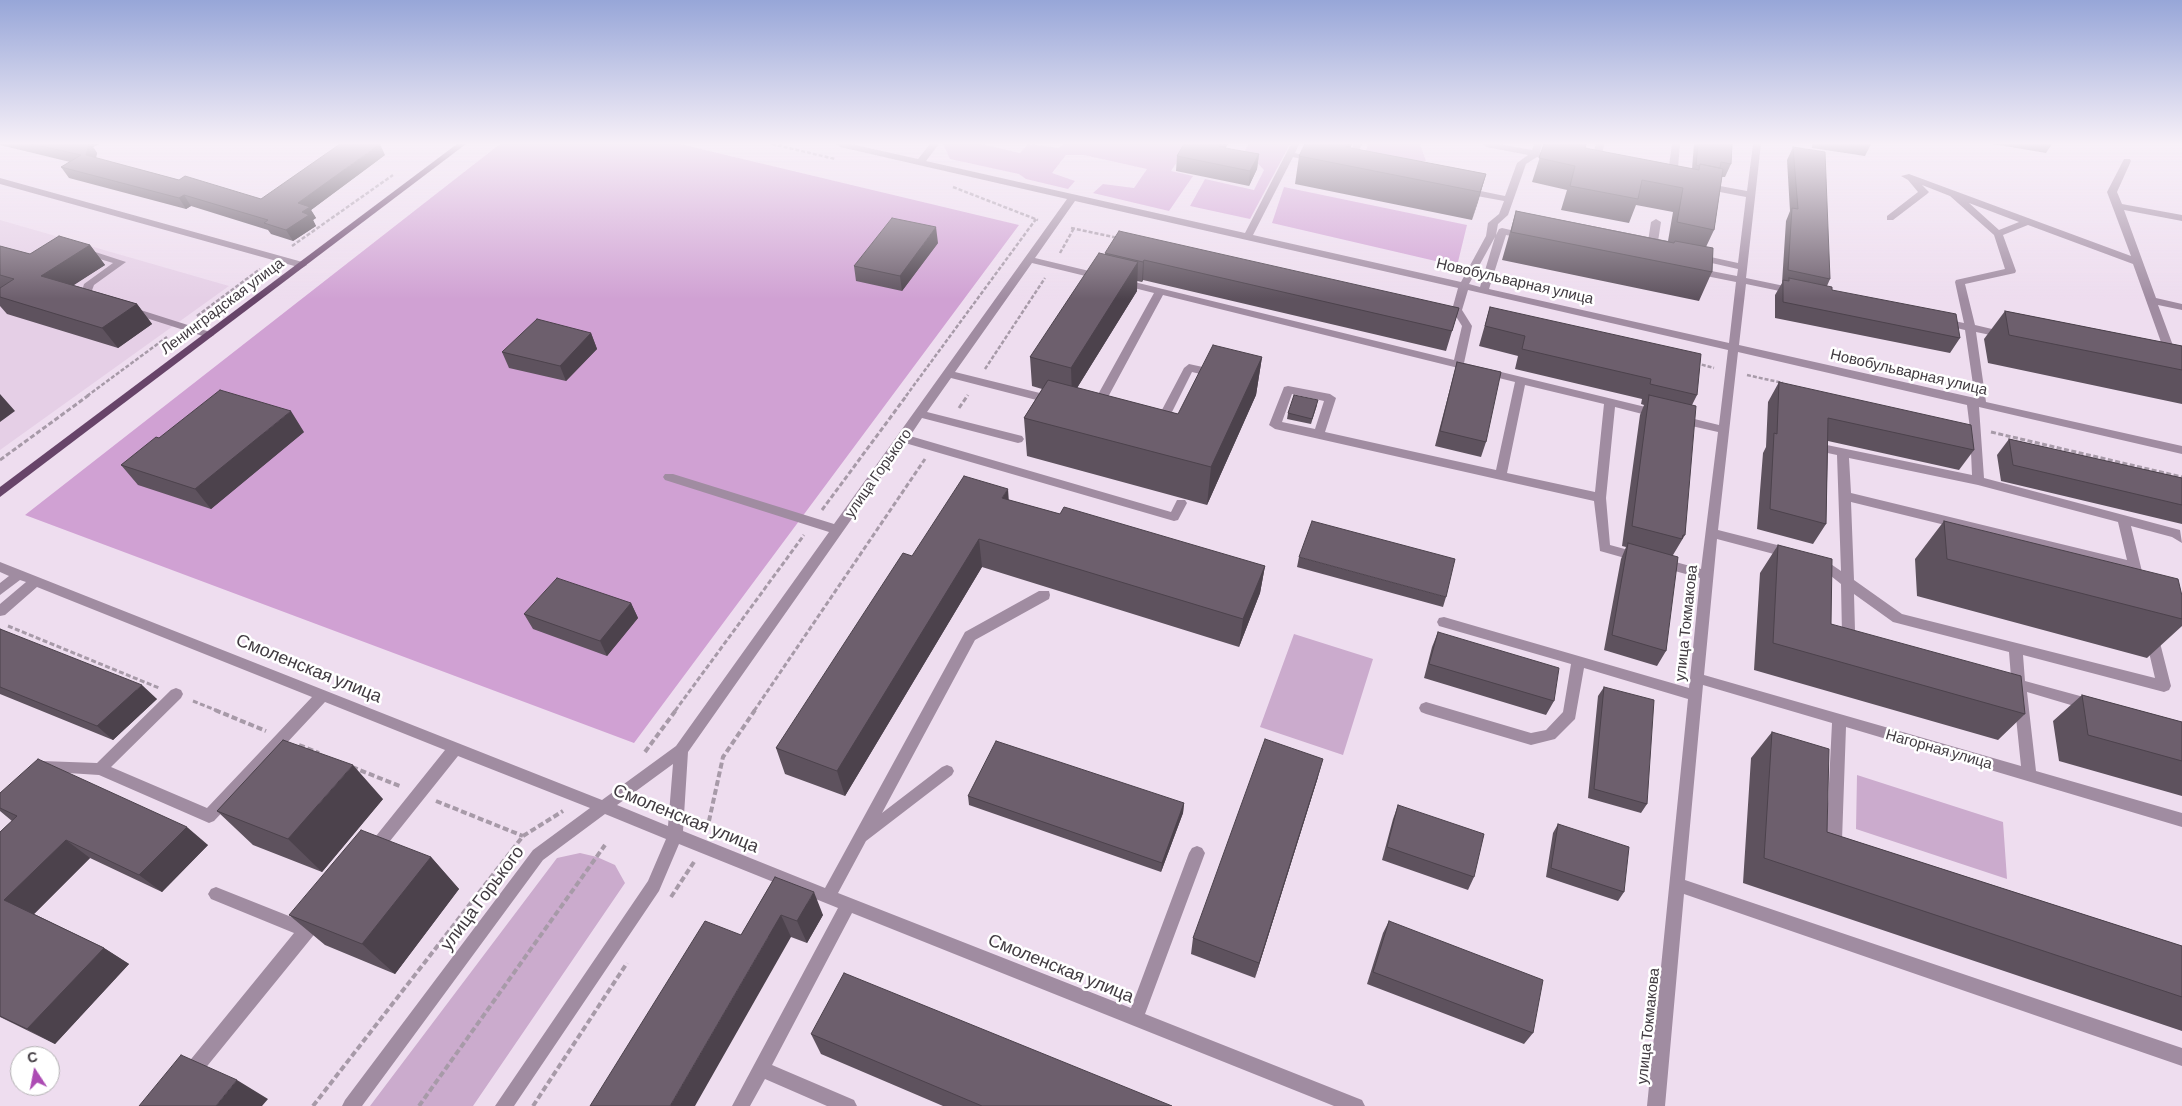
<!DOCTYPE html>
<meta charset="utf-8">
<style>
body{margin:0}
#map{position:relative;width:2182px;height:1106px;overflow:hidden;background:#eeddef;font-family:Barlow,sans-serif}
canvas{display:block}
.north{position:absolute;left:10px;top:1046px;width:50px;height:50px;box-sizing:border-box;background:#fff;border:1px solid #b3b1b3;border-radius:50%;rotate:349deg;font-size:14px;font-weight:700;line-height:20px;text-align:center;color:#413b41}
.north::after{content:'';display:block;margin:auto;width:18px;height:22px;background:#ac4bb3;clip-path:polygon(50% 0,100% 100%,50% 72%,0 100%)}
</style>
<div id="map">
<canvas width="2182" height="1106"></canvas>
<div class="north">С</div>
</div>
<script>
const ctx = document.querySelector('canvas').getContext('2d');
ctx.lineJoin = 'round';
function fillPath(path, color) { ctx.fillStyle = color; ctx.fill(path, 'evenodd'); }
const poly = rows => new Path2D(rows.map(r => 'M' + r).join(''));
function trace(path, color, width, dash) { ctx.strokeStyle = color; ctx.lineWidth = width; ctx.lineCap = dash ? 'butt' : 'round'; ctx.setLineDash(dash || []); ctx.stroke(path); }
function write(font, color, halo, rows, align = 'center') {
  ctx.font = font + ' Barlow,sans-serif'; ctx.lineWidth = 5; ctx.setLineDash([]); ctx.textBaseline = 'middle'; ctx.strokeStyle = halo; ctx.fillStyle = color; for (const [text, x, y, turn = 0] of rows) {
    ctx.save(); ctx.translate(x, y); ctx.rotate((+turn || 0) * Math.PI / 180); ctx.textAlign = isNaN(turn) ? turn : align; if (halo) ctx.strokeText(text, 0, 0); ctx.fillText(text, 0, 0); ctx.restore();
  }
}
const built = poly([
 [0,220,229,286,0,450]
]);
const green = poly([
 [1294,634,1373,659,1343,755,1260,727],
 [1857,775,2003,822,2007,879,1856,829],
 [580,853,597,857,615,865,625,883,473,1106,370,1106,557,858]
]);
const forest = poly([
 [500,144,680,144,1019,225,634,743,25,515],
 [943,144,981,144,1020,153,1028,144,1059,148,1063,144,1189,144,1171,171,1193,176,1169,211,1093,193,1103,184,1134,188,1147,169,1084,155,1066,155,1052,173,1075,181,1068,189,1026,179,1019,174,950,159],
 [1249,144,1290,144,1250,219,1190,206,1205,179,1254,190,1264,170,1245,150],
 [1368,144,1420,144,1426,161,1387,164,1365,153],
 [1284,187,1467,225,1457,266,1272,223]
]);
const pathFar2 = poly([
 [772,144,835,159],
 [953,187,1038,220],
 [1071,228,1118,238],
 [292,246,393,175],
 [1060,253,1074,228],
 [197,316,260,269],
 [1696,363,1714,368],
 [985,369,1045,278],
 [1747,375,1783,383],
 [87,396,167,337],
 [906,396,1036,219]
]);
const pathFar1 = poly([
 [959,408,968,395],
 [1991,432,2182,477],
 [0,460,89,395],
 [822,510,907,395],
 [8,626,159,688],
 [193,701,218,711],
 [675,711,804,535],
 [754,711,925,459]
]);
const path = poly([
 [215,710,266,731],
 [299,745,319,753],
 [645,752,676,710],
 [352,767,402,787],
 [436,801,523,836],
 [707,830,723,757,755,710],
 [671,897,694,862],
 [313,1106,523,836,563,811],
 [419,1106,605,845],
 [533,1106,627,963]
]);
const minor = poly([
 [836,144,851,144,918,159,930,144,939,144,926,161,1245,233,1291,144,1299,144,1295,153,1318,159,1314,162,1293,157,1253,235,1461,282,1486,236,1488,223,1499,214,1504,201,1466,194,1461,191,1466,188,1505,196,1517,163,1528,155,1486,147,1482,144,1498,144,1532,150,1534,144,1542,144,1540,152,1561,158,1557,161,1537,157,1526,164,1508,215,1498,224,1496,235,1499,229,1502,228,1528,234,1530,236,1525,239,1506,235,1489,289,1729,343,1736,282,1696,274,1691,271,1696,268,1737,276,1738,269,1694,259,1692,257,1697,254,1738,263,1746,197,1704,189,1699,186,1704,183,1747,191,1753,144,1761,144,1746,278,1794,288,1799,291,1794,294,1746,284,1739,345,1975,398,1965,330,1940,324,1939,322,1944,319,1964,323,1955,282,1956,280,2005,269,1994,235,1950,196,1922,185,1929,192,1927,194,1893,220,1887,220,1887,216,1918,192,1908,180,1901,176,1909,174,2131,256,2107,192,2124,159,2130,159,2131,161,2117,192,2122,204,2182,215,2182,221,2124,210,2156,298,2182,304,2182,310,2158,305,2182,370,2182,380,2178,379,2171,370,2133,264,2028,225,2003,235,2016,271,2015,273,1965,284,1975,325,2009,333,2010,335,2005,338,1976,332,1986,402,2182,446,2182,454,1979,407,1984,478,2180,530,2182,543,2172,537,2131,526,2145,584,2144,587,2139,589,2134,587,2133,584,2129,570,1851,502,1854,580,1902,614,2155,678,2145,635,2147,631,2152,630,2157,631,2171,686,2169,690,2164,692,2023,655,2025,681,2091,699,2096,701,2098,705,2096,709,2091,711,2027,692,2036,771,2182,813,2182,827,1846,727,1842,840,1847,846,1844,851,1839,853,1829,849,1826,844,1832,723,1703,685,1685,880,2182,1048,2182,1066,1684,894,1665,1106,1647,1106,1688,699,1584,668,1575,719,1555,739,1531,745,1426,714,1421,712,1419,708,1421,704,1426,702,1531,733,1546,730,1563,712,1571,664,1439,626,1437,622,1439,618,1444,617,1689,688,1700,578,1657,566,1655,563,1657,560,1661,558,1701,569,1718,432,1674,422,1672,419,1678,415,1719,425,1728,350,1468,290,1462,310,1472,326,1464,363,1662,411,1664,414,1658,418,1615,407,1606,498,1610,545,1643,554,1645,557,1643,560,1639,562,1600,551,1594,501,1275,429,1269,425,1284,387,1288,386,1330,394,1336,398,1325,432,1496,470,1515,382,1163,295,1100,412,1092,412,1090,409,1154,293,1118,284,1117,282,1122,279,1454,360,1462,326,1452,310,1458,288,1075,201,1035,258,1106,275,1106,279,1102,280,1032,263,955,372,1056,397,1058,400,1056,403,1052,404,951,378,927,412,1022,436,1024,439,1022,442,1018,443,922,418,910,436,1171,512,1177,500,1185,500,1187,503,1178,520,1174,521,905,443,688,752,683,831,825,888,965,632,1039,591,1049,591,1050,595,1049,599,975,640,882,813,942,767,947,765,952,767,954,771,952,775,866,841,838,893,1131,1008,1189,853,1192,848,1197,846,1202,848,1205,853,1145,1014,1362,1100,1365,1106,1334,1106,852,913,772,1065,854,1100,857,1106,827,1106,765,1079,750,1106,732,1106,838,908,679,844,659,891,514,1106,495,1106,648,881,666,839,605,814,543,860,362,1106,342,1106,345,1100,533,850,590,808,458,756,378,856,373,858,368,856,365,851,368,846,445,750,325,702,214,821,209,823,99,775,37,771,35,767,37,763,42,761,97,763,171,690,176,688,181,690,183,694,181,698,111,767,207,808,312,697,37,587,5,615,0,616,0,604,26,582,20,580,0,595,0,583,9,576,0,572,0,562,602,800,676,746,829,532,665,480,663,477,665,474,673,474,834,524,1067,199,840,147,836,144],
 [1969,203,2019,222,1999,230,1969,203],
 [1495,237,1480,287,1469,284,1495,237],
 [1738,352,1967,405,1970,429,1972,475,1822,444,1818,445,1816,448,1818,451,1837,455,1841,571,1822,558,1818,556,1814,558,1812,561,1841,584,1842,635,1844,639,1858,642,1863,641,1865,637,1863,633,1855,631,1854,594,1893,622,2009,652,2011,677,2002,677,2000,681,2002,685,2013,688,2021,766,1704,675,1717,539,1789,558,1795,553,1789,548,1718,530,1738,352],
 [1525,385,1604,404,1595,492,1507,473,1525,385],
 [1292,394,1324,401,1315,429,1282,422,1292,394],
 [1849,458,1978,485,2118,522,2127,560,1851,493,1849,458],
 [673,764,668,826,617,805,673,764],
 [1354,144,1362,144,1352,166,1346,166,1344,164,1354,144],
 [1596,144,1604,144,1600,165,1595,168,1590,165,1596,144],
 [1672,144,1680,144,1677,180,1672,183,1667,180,1672,144],
 [0,178,306,263,307,265,302,268,298,267,0,184,0,178],
 [1656,219,1661,222,1657,248,1652,251,1647,248,1651,222,1656,219],
 [83,248,126,262,94,285,91,293,99,296,99,300,95,301,82,296,81,294,84,284,113,263,80,253,80,249,83,248],
 [128,306,213,333,214,335,209,338,124,311,123,309,128,306],
 [1189,364,1221,371,1222,374,1217,378,1192,372,1164,428,1156,428,1154,425,1184,368,1189,364],
 [216,887,304,922,311,913,317,911,323,913,325,918,313,936,195,1081,189,1084,183,1081,180,1075,183,1069,294,933,211,899,208,894,211,889,216,887]
]);
const major = poly([
 [457,144,466,144,0,497,0,487,457,144]
]);
const wall = poly([
 [0,144,99,144,93,147,97,153,96,158,179,180,261,199,385,155,311,210,316,218,313,220,316,226,293,241,271,234,268,230,191,206,186,209,69,178,61,167,70,162,0,145],
 [1544,144,1585,148,1692,169,1694,144,1732,144,1731,164,1725,177,1722,177,1714,230,1706,247,1712,272,1699,301,1502,260,1516,211,1668,241,1673,212,1636,205,1629,223,1561,210,1567,190,1532,182],
 [1812,144,1871,144,1865,156,1812,148],
 [1993,144,2052,144,2046,153],
 [1793,147,1830,279,1827,286,1832,290,1960,338,1950,353,1775,318,1775,295,1782,283,1786,221,1790,211,1787,160],
 [1226,148,1259,154,1257,169,1249,186,1176,171,1177,156],
 [1350,148,1486,174,1472,220,1295,184,1299,156],
 [938,243,902,291,856,281,854,266],
 [90,245,105,265,73,285,137,304,152,324,118,348,7,314,0,306,0,246,30,254],
 [1105,253,1459,308,1446,351,1143,280,1142,282,1137,281,1137,291,1077,388,1178,414,1262,357,1256,395,1207,505,1027,456,1024,418,1042,389,1032,386,1030,357,1105,254],
 [1490,307,1697,395,1692,405,1685,535,1673,555,1666,651,1657,666,1604,650,1621,559,1626,547,1622,546,1640,415,1644,405,1641,404,1642,399,1515,369,1518,356,1479,346],
 [2005,311,2182,346,2182,404,1988,363,1984,339],
 [591,333,597,349,566,381,509,368,502,352],
 [1457,362,1486,442,1481,457,1435,446],
 [1779,382,1974,450,1959,470,1828,441,1826,524,1813,544,1757,529,1763,453,1766,447,1768,402],
 [1317,405,1311,424,1287,419,1288,413],
 [304,432,211,509,138,485,121,465,159,438],
 [2009,439,2182,478,2182,524,2001,481,1997,455],
 [1009,500,1060,514,1265,566,1260,593,1239,647,982,567,845,796,785,774,776,748,912,556],
 [1944,521,2182,596,2182,626,2147,658,1917,596,1915,559],
 [1778,545,1831,624,2025,714,1998,740,1754,670,1760,573],
 [1299,557,1446,597,1443,607,1297,567],
 [631,603,638,618,607,656,533,629,524,614],
 [0,629,157,699,113,740,0,694],
 [1438,632,1554,701,1546,715,1424,678,1432,647],
 [1604,687,1647,804,1641,813,1588,798,1598,696],
 [2082,695,2182,722,2182,796,2059,761,2053,721],
 [1772,732,1827,832,2182,946,2182,1031,1743,883,1751,758],
 [1318,777,1255,978,1191,954,1193,938],
 [0,793,208,845,162,892,90,858,34,914,104,948,129,964,55,1044,0,1017,0,832,12,821,0,811],
 [968,796,1184,803,1183,813,1161,872,969,805],
 [383,799,322,872,253,845,217,811],
 [1398,805,1474,877,1468,890,1382,860,1393,819],
 [1558,824,1624,892,1618,901,1546,877,1553,833],
 [431,857,459,889,395,974,325,945,289,915],
 [775,877,823,915,807,943,791,937,741,935],
 [1389,921,1533,1033,1524,1044,1367,984,1383,933],
 [811,1034,1172,1106,943,1106,821,1054]
]);
const shadedWall = poly([
 [84,144,99,144,93,147,97,153,94,166,86,155],
 [380,144,385,155,311,210,316,218,313,220,316,226,293,241,286,230,298,203],
 [1221,144,1228,144,1218,161,1219,147],
 [1347,144,1352,144,1343,165],
 [1259,154,1257,169,1249,186,1250,171],
 [1486,174,1478,202,1472,220,1480,192],
 [184,195,191,206,186,209,179,198],
 [936,227,938,243,902,291,900,276],
 [90,245,105,265,57,296,41,276],
 [1144,260,1143,280,1142,282,1143,262],
 [1138,262,1137,291,1072,396,1071,368],
 [137,304,152,324,118,348,102,328],
 [591,333,597,349,566,381,560,366],
 [1262,357,1256,395,1207,505,1211,467],
 [0,394,15,411,0,422],
 [291,411,304,432,211,509,195,489],
 [1008,489,1010,517,1002,498],
 [979,539,982,567,845,796,837,771],
 [1265,566,1260,593,1239,647,1243,619],
 [631,603,638,618,607,656,600,641],
 [142,685,157,699,113,740,97,726],
 [1323,759,1318,777,1255,978,1259,963],
 [353,765,383,799,322,872,288,839],
 [1184,803,1183,813,1161,872,1162,863],
 [187,827,208,845,162,892,139,875],
 [66,840,90,858,31,917,4,900],
 [431,857,459,889,395,974,362,944],
 [814,892,823,915,807,943,797,921],
 [781,915,791,937,695,1106,670,1106],
 [104,948,129,964,55,1044,27,1029],
 [237,1080,268,1099,262,1106,216,1106]
]);
const building = poly([
 [32,144,89,144,86,155,179,180,185,176,261,199,340,144,380,144,298,203,310,207,302,212,309,215,286,230,264,223,268,220,184,195,179,198,61,167,81,155,32,144],
 [1184,144,1221,144,1219,147,1259,154,1250,171,1177,156,1184,144],
 [1305,144,1347,144,1346,147,1486,174,1480,192,1299,156,1305,144],
 [1544,144,1586,144,1585,148,1699,170,1700,164,1723,169,1714,230,1677,222,1683,188,1642,180,1638,199,1570,186,1575,166,1539,158,1544,144],
 [1698,144,1732,144,1731,164,1721,162,1720,168,1700,164,1699,166,1696,165,1698,144],
 [1793,147,1825,152,1830,279,1788,270,1792,208,1798,209,1793,147],
 [1516,211,1674,243,1675,241,1713,248,1712,272,1511,232,1516,211],
 [892,218,936,227,900,276,854,266,892,218],
 [1119,231,1459,308,1452,331,1144,260,1143,262,1105,253,1119,231],
 [59,236,90,245,41,276,137,304,102,328,0,297,0,288,14,279,0,275,0,246,30,254,59,236],
 [1099,253,1138,262,1071,368,1030,357,1099,253],
 [1789,278,1832,287,1832,290,1956,314,1960,338,1783,302,1783,280,1789,281,1789,278],
 [1490,307,1701,354,1697,395,1650,384,1651,379,1522,349,1525,336,1485,326,1490,307],
 [2005,311,2182,346,2182,370,2009,335,2005,311],
 [537,319,591,333,560,366,502,352,537,319],
 [1213,345,1262,357,1211,467,1024,418,1048,380,1178,414,1213,345],
 [1457,362,1501,372,1486,442,1440,431,1457,362],
 [1779,382,1971,425,1974,450,1828,418,1826,524,1770,509,1774,433,1777,434,1779,382],
 [220,390,291,411,195,489,121,465,156,437,159,438,220,390],
 [1294,395,1318,400,1312,419,1288,413,1294,395],
 [1649,395,1696,406,1685,535,1683,535,1682,539,1632,526,1649,395],
 [2009,439,2182,478,2182,505,2013,465,2009,439],
 [964,476,1008,489,1002,498,1060,514,1064,507,1265,566,1243,619,979,539,837,771,776,748,903,553,912,556,964,476],
 [1312,521,1455,559,1446,597,1299,557,1312,521],
 [1944,521,2178,579,2182,596,2182,619,1947,559,1944,521],
 [1628,543,1678,557,1666,651,1612,635,1628,543],
 [1778,545,1832,559,1831,624,2021,676,2025,714,1773,643,1778,545],
 [557,578,631,603,600,641,524,614,557,578],
 [0,629,142,685,97,726,0,687,0,629],
 [1438,632,1559,668,1554,701,1429,664,1438,632],
 [1604,687,1654,700,1647,804,1594,789,1604,687],
 [2082,695,2182,722,2182,761,2088,735,2082,695],
 [1772,732,1829,749,1827,832,2182,946,2182,997,1764,858,1772,732],
 [1265,739,1323,759,1259,963,1193,938,1265,739],
 [283,740,353,765,288,839,217,811,283,740],
 [996,741,1184,803,1162,863,968,796,996,741],
 [38,759,187,827,139,875,66,840,4,900,104,948,27,1029,0,1016,0,832,17,816,0,808,0,793,38,759],
 [1398,805,1484,834,1474,877,1387,847,1398,805],
 [1558,824,1629,847,1624,892,1551,868,1558,824],
 [361,830,431,857,362,944,289,915,361,830],
 [775,877,814,892,797,921,781,915,670,1106,590,1106,705,921,741,935,775,877],
 [1389,921,1543,980,1533,1033,1373,972,1389,921],
 [844,973,1172,1106,982,1106,811,1034,844,973],
 [181,1055,237,1080,216,1106,139,1106,181,1055]
]);
const streetNames = [
 ["Новобульварная улица",1515,281,13],
 ["Ленинградская улица",222,306,-37],
 ["Новобульварная улица",1909,372,13],
 ["улица Горького",878,473,-55],
 ["улица Токмакова",1686,623,-84],
 ["Нагорная улица",1939,749,16],
 ["улица Токмакова",1648,1026,-84]
];
const nearStreetnames = [
 ["Смоленская улица",309,668,22],
 ["Смоленская улица",686,818,22],
 ["улица Горького",482,898,-53],
 ["Смоленская улица",1061,968,22]
];
fillPath(built, '#e5cfe6');
fillPath(green, '#cbabcd');
fillPath(forest, '#d0a1d3');
trace(pathFar2, '#a79aa8', 2.5, [4, 2]);
trace(pathFar1, '#a79aa8', 3, [5, 2.5]);
trace(path, '#a79aa8', 4, [6, 3]);
fillPath(minor, '#a08ca1');
fillPath(major, '#674469');
fillPath(wall, '#5e525e');
fillPath(shadedWall, '#4c424c');
fillPath(building, '#6d5f6d');
trace(building, '#4c424c', 1);
const sky = ctx.createLinearGradient(0, 0, 0, 299);
sky.addColorStop(0, '#97a6d8');
sky.addColorStop(0.48, '#f7f0f8');
sky.addColorStop(1, '#f7f0f800');
ctx.fillStyle = sky;
ctx.fillRect(0, 0, 2182, 299);
write('15px', '#413b41', '#fff', streetNames);
write('18px', '#413b41', '#fff', nearStreetnames);
</script>
